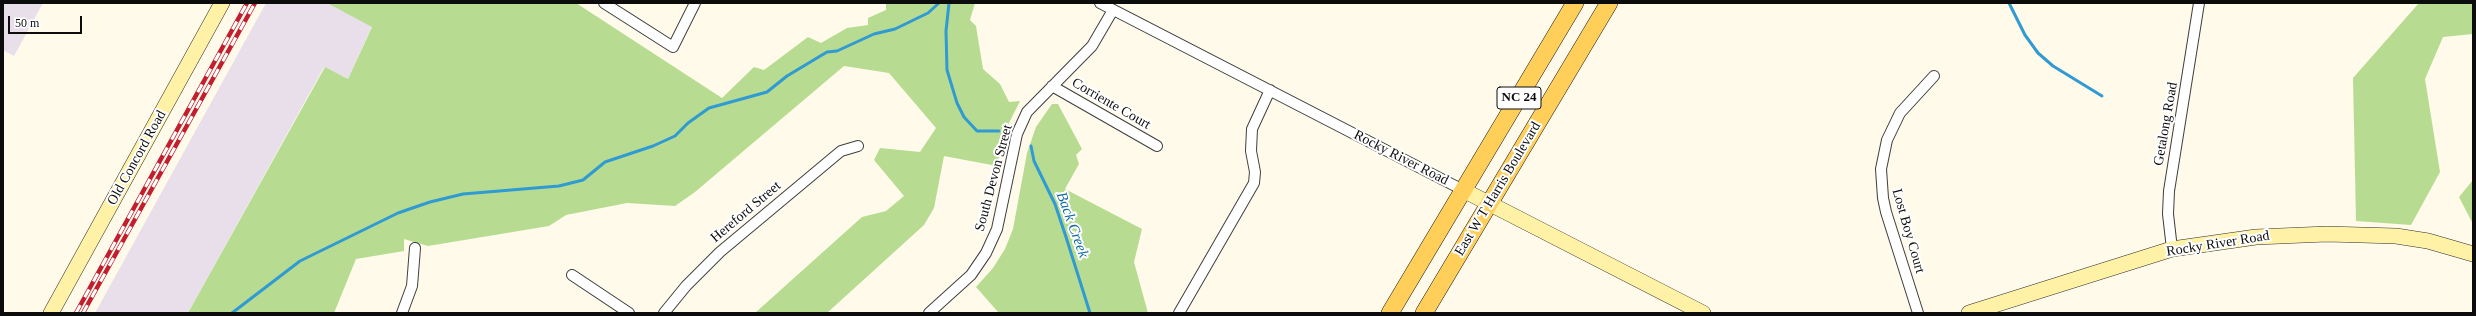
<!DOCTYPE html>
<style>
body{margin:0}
#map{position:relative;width:2476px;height:316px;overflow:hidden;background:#fffaea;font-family:Georgia,serif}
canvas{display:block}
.frame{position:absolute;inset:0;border:4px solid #0c0c0c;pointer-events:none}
.scale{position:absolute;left:8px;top:16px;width:74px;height:18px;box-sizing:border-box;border:2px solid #0c0c0c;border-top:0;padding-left:5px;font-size:12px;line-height:14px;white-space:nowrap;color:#0c0c0c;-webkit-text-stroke:3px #fff;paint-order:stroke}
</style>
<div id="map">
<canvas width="2476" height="316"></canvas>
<div class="frame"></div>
<div class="scale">50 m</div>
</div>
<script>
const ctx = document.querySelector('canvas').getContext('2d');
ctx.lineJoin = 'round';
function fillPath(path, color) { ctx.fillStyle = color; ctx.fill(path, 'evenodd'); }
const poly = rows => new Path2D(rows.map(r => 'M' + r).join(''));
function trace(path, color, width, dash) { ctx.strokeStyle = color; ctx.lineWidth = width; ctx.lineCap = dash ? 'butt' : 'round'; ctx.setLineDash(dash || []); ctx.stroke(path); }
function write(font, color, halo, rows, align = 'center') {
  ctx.font = font + ' Georgia,serif'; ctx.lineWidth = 4; ctx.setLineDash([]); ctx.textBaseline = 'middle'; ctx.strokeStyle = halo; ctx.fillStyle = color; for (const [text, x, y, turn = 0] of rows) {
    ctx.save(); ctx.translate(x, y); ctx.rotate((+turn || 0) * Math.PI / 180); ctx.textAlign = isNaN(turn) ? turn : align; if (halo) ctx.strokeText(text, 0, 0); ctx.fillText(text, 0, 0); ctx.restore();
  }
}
const industrial = poly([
 [3,3,43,3,14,56,3,50],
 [266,3,327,3,372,26,348,79,324,67,188,313,95,313]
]);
const forest = poly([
 [327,3,576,3,722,98,754,67,764,70,808,37,821,43,847,28,868,25,868,18,886,10,886,3,975,3,970,20,976,26,983,69,1000,84,1009,102,1020,101,1006,129,997,166,944,156,934,208,924,225,827,313,755,313,862,217,886,211,904,196,874,160,880,148,920,152,936,128,889,73,844,66,695,192,675,206,627,203,566,215,549,226,428,246,404,239,404,251,356,259,334,313,188,313,325,67,348,79,372,27],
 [2419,3,2473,3,2473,34,2443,37,2425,79,2440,172,2411,225,2356,221,2353,78],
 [1052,104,1058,104,1082,149,1076,155,1079,164,1065,189,1142,229,1134,262,1148,313,999,313,976,287,993,268,1005,249,1013,229,1027,153,1036,127],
 [2473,180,2473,224,2459,197]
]);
const stream = poly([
 [949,3,946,31,947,70,957,103,964,117,977,131,999,131],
 [2009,3,2025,35,2038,53,2053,66,2102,96],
 [1031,146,1034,161,1055,204,1066,237,1090,313],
 [232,313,300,261,398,213,430,202,463,194,559,186,583,180,605,162,653,146,675,136,688,123,709,108,767,92,787,76,827,52,837,51,874,34,895,29,928,13,939,3]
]);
const street = poly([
 [604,3,673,47,695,3],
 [1100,3,1463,190],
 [1052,86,1157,146],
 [2172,249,2168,214,2169,191,2199,3],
 [572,275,629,313],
 [402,313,412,286,415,248],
 [664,313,686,286,720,252,841,151,858,146],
 [929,313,971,275,986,253,997,229,1017,134,1027,112,1092,46,1113,10],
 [1179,313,1254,183,1255,172,1251,151,1252,129,1270,90],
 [1918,313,1886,212,1883,198,1881,169,1887,140,1900,113,1934,76]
]);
const secondary = poly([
 [1463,190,1703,313],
 [51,313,222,3],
 [1969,313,2172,249,2256,237,2327,234,2396,236,2428,241,2473,254]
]);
const primary = poly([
 [1390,313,1575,3],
 [1424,313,1609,3]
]);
const rail = poly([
 [76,313,247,3],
 [83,313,255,3]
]);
const shields = [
 [1519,98,44]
];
const shieldNames = [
 ["NC 24",1519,98]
];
const streetNames = [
 ["Corriente Court",1111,104,30],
 ["Getalong Road",2166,124,-80],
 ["Old Concord Road",137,158,-61],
 ["Rocky River Road",1401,158,27],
 ["South Devon Street",994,178,-75],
 ["East W T Harris Boulevard",1498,189,-59],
 ["Hereford Street",746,212,-40],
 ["Lost Boy Court",1908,231,74],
 ["Rocky River Road",2218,244,-9]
];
const waterNames = [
 ["Back Creek",1072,225,70]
];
fillPath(industrial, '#e9dfeb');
fillPath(forest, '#b7dc91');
trace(stream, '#309ad3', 3);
trace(street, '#3f3f3f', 12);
trace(secondary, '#2e2e2e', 16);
trace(primary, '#1d1d1d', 18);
trace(street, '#fff', 10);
trace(secondary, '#fff1a5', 15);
trace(primary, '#ffcf5a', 17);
trace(rail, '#c21e2e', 4.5);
trace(rail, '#fff', 3, [9]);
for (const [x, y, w] of shields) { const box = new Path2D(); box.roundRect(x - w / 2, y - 11, w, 22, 3); ctx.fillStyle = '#fff'; ctx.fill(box); trace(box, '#0c0c0c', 1); }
write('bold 13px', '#0c0c0c', null, shieldNames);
write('14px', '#0c0c0c', '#fff', streetNames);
write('italic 15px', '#106aa2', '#fff', waterNames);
</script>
